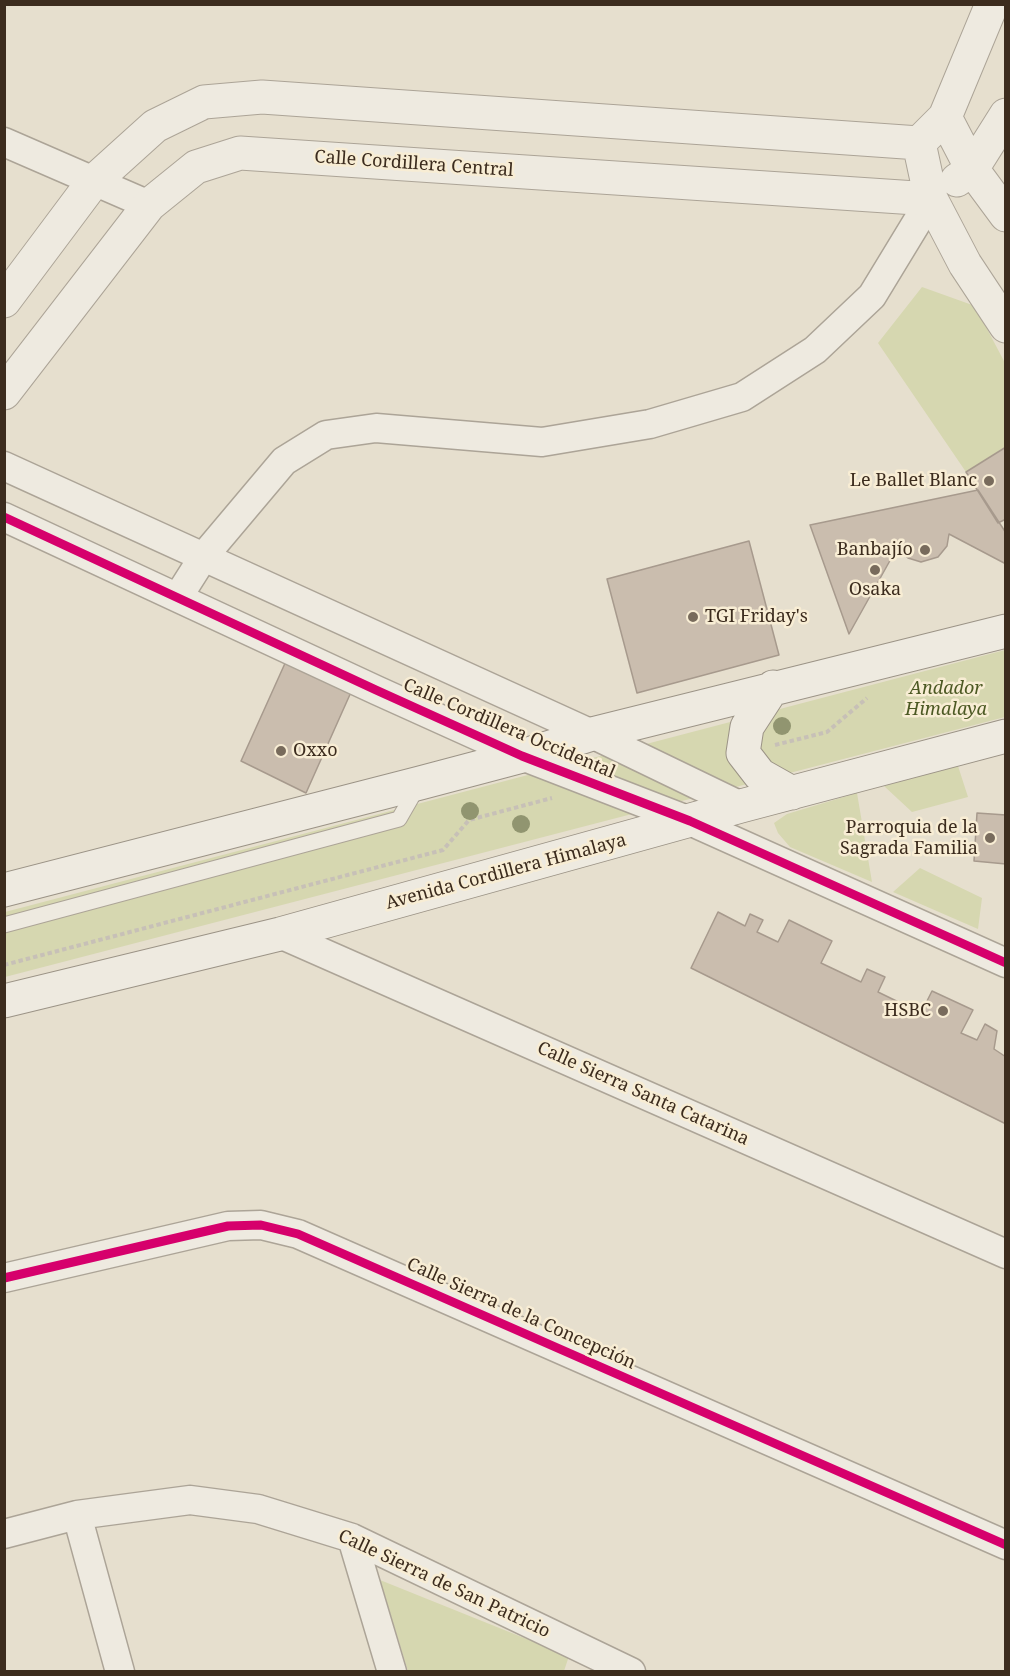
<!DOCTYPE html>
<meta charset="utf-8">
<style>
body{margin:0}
#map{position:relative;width:1010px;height:1676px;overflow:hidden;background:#e6dfce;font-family:"Noto Serif",serif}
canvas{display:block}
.frame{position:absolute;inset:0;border:6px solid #3c2c1e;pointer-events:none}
</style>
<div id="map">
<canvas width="1010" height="1676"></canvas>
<div class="frame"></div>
</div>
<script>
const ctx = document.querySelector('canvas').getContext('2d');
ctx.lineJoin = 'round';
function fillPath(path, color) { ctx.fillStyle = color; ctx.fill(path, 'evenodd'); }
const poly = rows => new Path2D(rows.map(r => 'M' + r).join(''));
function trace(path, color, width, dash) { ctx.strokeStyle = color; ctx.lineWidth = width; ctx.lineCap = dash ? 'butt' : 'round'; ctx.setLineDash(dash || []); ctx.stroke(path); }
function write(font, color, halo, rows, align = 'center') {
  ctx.font = font + ' "Noto Serif",serif'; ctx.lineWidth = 5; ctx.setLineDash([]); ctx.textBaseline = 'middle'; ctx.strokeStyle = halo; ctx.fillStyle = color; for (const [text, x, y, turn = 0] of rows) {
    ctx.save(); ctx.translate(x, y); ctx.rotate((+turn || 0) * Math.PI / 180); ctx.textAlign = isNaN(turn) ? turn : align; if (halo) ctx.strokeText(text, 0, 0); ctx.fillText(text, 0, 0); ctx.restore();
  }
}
const green = poly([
 [922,287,975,306,1005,363,1005,447,966,472,878,343],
 [1005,650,1005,717,5,977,5,912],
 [958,766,968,797,912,812,884,786],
 [857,793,872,882,790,847,778,833,774,823,787,814],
 [920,868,982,898,978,929,893,892],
 [380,1580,569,1656,564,1671,408,1671]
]);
const building = poly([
 [1006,447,1006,519,998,523,966,472,1006,447],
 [978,490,1006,533,1006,564,949,534,947,546,938,557,921,562,908,558,897,548,849,634,810,525,978,490],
 [749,541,779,655,637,693,607,579,749,541],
 [291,650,356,681,306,793,241,761,291,650],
 [977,813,1006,815,1006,864,974,861,977,813],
 [718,912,745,926,750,914,763,920,757,932,778,942,789,920,832,941,821,963,861,982,867,969,885,977,878,992,921,1013,932,991,973,1010,961,1033,977,1040,985,1024,997,1031,994,1049,1006,1057,1006,1124,691,968,718,912]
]);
const path = poly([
 [775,745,827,732,867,698],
 [4,965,443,850,469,820,552,798]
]);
const service = poly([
 [4,925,399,819,418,786]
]);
const minor = poly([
 [4,142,149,205],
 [4,466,592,734,741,806],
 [4,517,376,690,522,756,690,821,1006,963],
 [178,597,204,556,284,461,326,435,376,428,542,442,650,424,742,397,815,350,872,296,931,199],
 [280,934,1006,1254],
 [4,1278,228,1226,261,1225,298,1234,1006,1545],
 [77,1515,120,1672],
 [4,1534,77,1515,190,1500,258,1509,352,1538,631,1672],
 [352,1538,392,1672]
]);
const tertiary = poly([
 [945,117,972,169,1006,215],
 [919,143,931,199,965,264,1006,326],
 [919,143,945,117,992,4],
 [957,180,972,169,1006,115],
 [4,301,93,182,155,126,204,102,262,97,919,143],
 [4,393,149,205,196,167,240,153,931,199]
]);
const secondary = poly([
 [773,687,747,727,743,753,760,775,792,793],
 [4,890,420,783,522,756,592,734,1006,631],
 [4,1001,280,934,741,806,1006,736]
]);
const cycleway = poly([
 [4,517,376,690,522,756,690,821,1006,963],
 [4,1278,228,1226,261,1225,298,1234,1006,1545]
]);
const trees = [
 [782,726],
 [470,811],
 [521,824]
];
const markers = [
 [989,481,6,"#786b5c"],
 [925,550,6,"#786b5c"],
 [875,570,6,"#786b5c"],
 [693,617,6,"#786b5c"],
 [281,751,6,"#786b5c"],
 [990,838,6,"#786b5c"],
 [943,1011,6,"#786b5c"]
];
const streetNames = [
 ["Calle Cordillera Central",414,164,4],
 ["Calle Cordillera Occidental",509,729,23],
 ["Avenida Cordillera Himalaya",506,872,-15],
 ["Calle Sierra Santa Catarina",643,1094,24],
 ["Calle Sierra de la Concepción",521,1314,24],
 ["Calle Sierra de San Patricio",444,1584,25]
];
const poiNames = [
 ["Le Ballet Blanc",977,481],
 ["Banbajío",913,550],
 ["Osaka",875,590,"center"],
 ["TGI Friday's",705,617,"left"],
 ["Oxxo",293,751,"left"],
 ["Parroquia de la",978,828],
 ["Sagrada Familia",978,849],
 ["HSBC",931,1011]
];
const parkNames = [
 ["Andador",946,689],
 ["Himalaya",946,710]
];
fillPath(green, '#d6d7b0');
fillPath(building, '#cabdae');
trace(building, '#a79a8d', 1.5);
trace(service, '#aca497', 17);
trace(minor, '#aca497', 31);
trace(tertiary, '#aca497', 35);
trace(secondary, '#9b9386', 35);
trace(path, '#c7c0b7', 4, [4.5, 3]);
trace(service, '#eeeae0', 15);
trace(minor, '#eeeae0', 28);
trace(tertiary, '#eeeae0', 33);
trace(secondary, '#eeeae0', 33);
trace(cycleway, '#d6006c', 9);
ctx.fillStyle = '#919570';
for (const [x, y] of trees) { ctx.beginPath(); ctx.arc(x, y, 9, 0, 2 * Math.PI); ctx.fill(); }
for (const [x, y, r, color] of markers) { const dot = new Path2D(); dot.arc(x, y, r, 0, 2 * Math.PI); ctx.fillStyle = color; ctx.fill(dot); trace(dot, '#f8edd4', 2); }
write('18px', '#3c2c1e', '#f8edd4', streetNames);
write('18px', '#3c2c1e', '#f8edd4', poiNames, 'right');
write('italic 18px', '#4c5923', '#f8edd4', parkNames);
</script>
